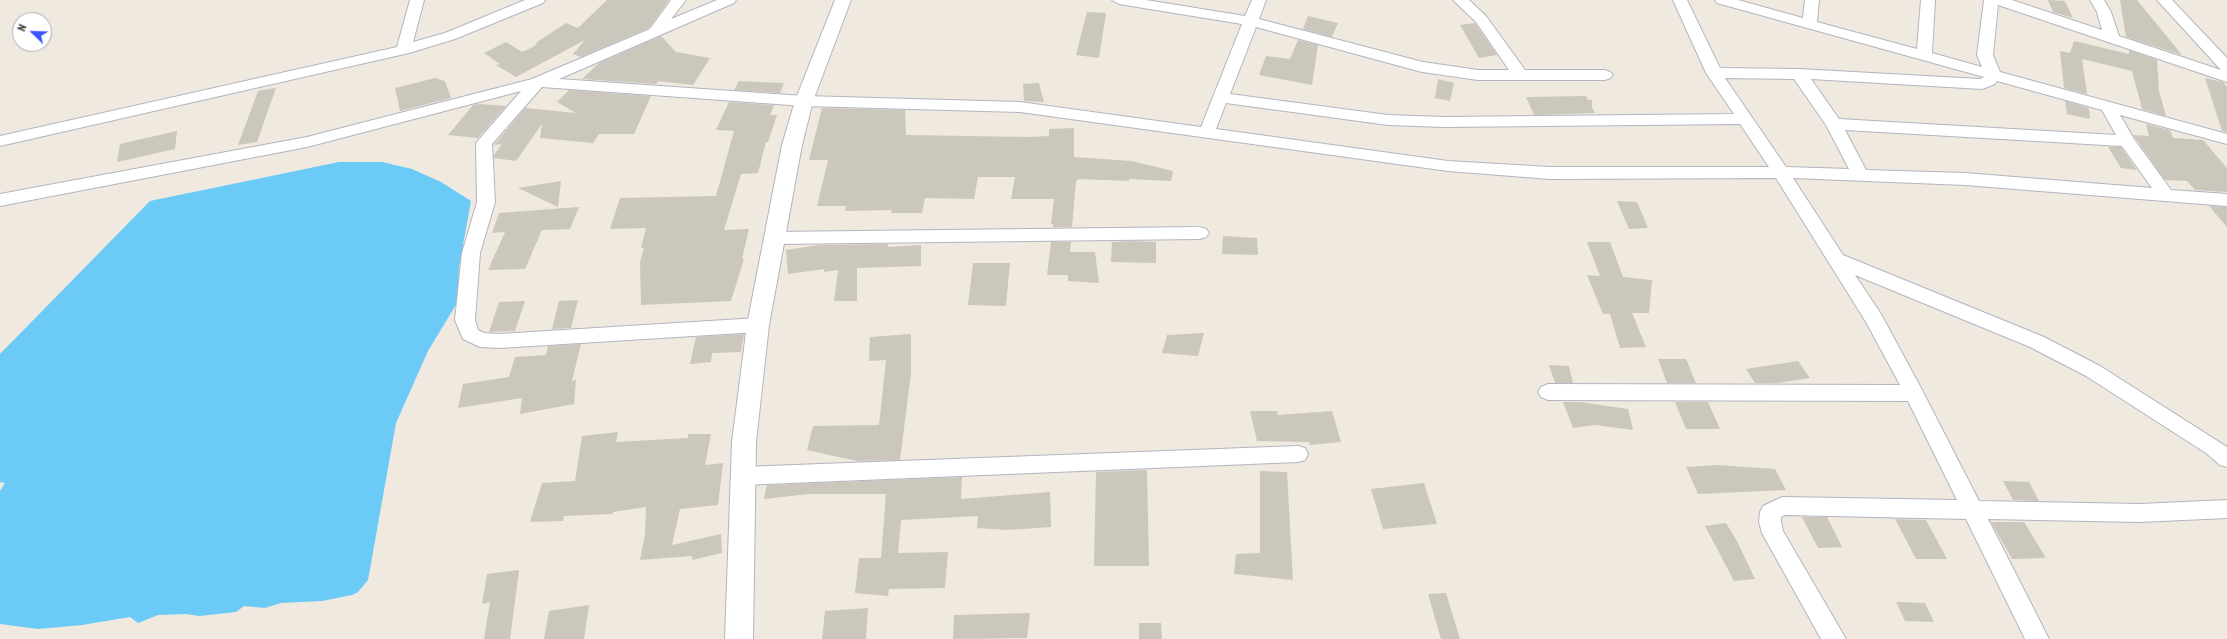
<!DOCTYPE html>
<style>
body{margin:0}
#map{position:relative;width:2227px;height:639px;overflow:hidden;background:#efe9df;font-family:"PT Sans Narrow",sans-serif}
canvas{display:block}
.north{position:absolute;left:12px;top:12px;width:40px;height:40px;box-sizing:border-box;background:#fff;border:1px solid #ababab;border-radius:50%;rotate:293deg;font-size:11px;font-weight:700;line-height:16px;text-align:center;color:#2d2d2d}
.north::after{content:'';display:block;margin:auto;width:14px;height:18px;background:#3c55ff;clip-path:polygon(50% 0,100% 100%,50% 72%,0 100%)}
</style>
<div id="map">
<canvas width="2227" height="639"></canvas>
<div class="north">N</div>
</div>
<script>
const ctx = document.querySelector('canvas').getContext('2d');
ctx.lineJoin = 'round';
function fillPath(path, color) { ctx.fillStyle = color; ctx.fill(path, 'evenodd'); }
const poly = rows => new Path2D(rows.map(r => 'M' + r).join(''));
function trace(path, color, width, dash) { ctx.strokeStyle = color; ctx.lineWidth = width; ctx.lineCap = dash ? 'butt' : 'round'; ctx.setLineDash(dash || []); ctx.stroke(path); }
const water = poly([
 [339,162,382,162,412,169,441,182,471,201,459,267,457,303,428,351,396,423,368,580,358,592,352,595,322,601,281,603,265,608,244,606,236,612,199,616,186,614,158,615,138,623,130,617,82,625,38,629,0,624,0,491,5,483,0,482,0,354,150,201]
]);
const building = poly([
 [607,0,669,0,649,28,581,57,573,54,585,40,516,77,496,65,500,64,484,53,506,42,522,52,535,46,537,42,566,23,578,28],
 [2048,0,2065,1,2073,18,2053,12],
 [2120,0,2137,0,2182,55,2126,37],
 [1087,12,1106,13,1099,58,1076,55],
 [1308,16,1338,23,1332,37,1303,29],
 [1475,23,1497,55,1479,58,1460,25],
 [661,36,676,52,710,58,693,85,658,81,656,84,582,79,599,63],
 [1298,40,1318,45,1312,85,1259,75,1266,56,1290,59],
 [2074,41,2129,54,2129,50,2157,60,2159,91,2166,116,2142,109,2132,71,2082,59,2087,94,2064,88,2060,51,2070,53],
 [435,78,445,81,451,98,400,111,395,88],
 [2205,78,2223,82,2227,87,2227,132,2222,131],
 [1438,79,1454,83,1450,101,1435,98],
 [739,81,759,82,784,83,780,93,734,90],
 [1039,83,1044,102,1024,101,1023,84],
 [276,88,257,142,238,145,258,91],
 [569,90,651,96,634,134,599,134,593,143,540,138,542,124,516,161,494,158,494,155,502,144,494,145,525,108,576,113,557,102],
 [1586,96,1588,100,1592,100,1592,107,1595,113,1534,115,1526,97],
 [2065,101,2089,108,2090,119,2067,114],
 [729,102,774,105,770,115,777,115,768,142,766,142,758,173,741,174,724,230,749,229,742,259,744,259,731,301,641,305,640,262,644,248,641,248,646,228,610,229,620,198,716,196,734,131,716,130],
 [479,104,506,106,478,138,448,135,473,105],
 [822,108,905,110,906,135,1029,137,1049,136,1049,129,1074,128,1074,157,1131,161,1173,171,1171,181,1129,179,1129,181,1079,179,1076,181,1072,227,1053,227,1053,224,1051,224,1054,199,1011,199,1015,177,978,177,974,199,925,198,922,213,891,213,892,210,845,211,846,206,817,206,828,160,809,160],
 [2146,124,2170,130,2173,138,2203,140,2227,168,2227,192,2195,190,2187,181,2165,180,2133,135,2149,136],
 [177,131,175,149,117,162,120,144],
 [2108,147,2121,147,2137,170,2121,168],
 [561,181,558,207,518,188],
 [1617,201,1637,202,1648,228,1629,229],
 [2209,206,2227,207,2227,227],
 [579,207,570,229,542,230,525,269,488,270,505,232,492,233,499,213],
 [1223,236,1257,238,1258,255,1222,254],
 [1133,241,1156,242,1156,263,1111,262,1112,242],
 [1051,242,1071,242,1070,252,1095,252,1099,283,1068,281,1068,275,1047,275],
 [1587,242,1610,242,1623,277,1652,280,1649,313,1632,313,1646,347,1620,348,1610,314,1603,314,1587,275,1600,276],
 [888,244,888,247,921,245,921,266,857,268,857,301,834,301,838,270,824,272,824,269,788,274,786,250,819,245],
 [973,263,1010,263,1006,306,968,305],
 [578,300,571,328,552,329,559,301],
 [525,301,515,331,489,332,499,302],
 [1204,333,1198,356,1162,353,1167,335],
 [744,334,741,352,712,353,711,362,690,364,696,337],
 [911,334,911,373,900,460,857,461,807,450,813,426,879,425,886,360,869,361,870,337],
 [581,344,572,381,576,380,574,404,520,414,522,398,458,408,463,384,509,377,515,357,546,355,548,346],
 [1658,359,1686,359,1696,383,1667,383],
 [1798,361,1810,378,1777,383,1755,383,1746,369],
 [1549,365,1569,366,1573,383,1555,383],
 [1563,402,1580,402,1628,409,1633,430,1595,425,1573,428],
 [1675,402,1708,402,1720,429,1686,429],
 [1250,411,1277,411,1278,415,1332,411,1341,442,1310,445,1309,442,1257,441],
 [618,432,616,442,688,438,688,434,711,434,705,465,723,463,718,505,680,509,672,545,721,534,722,553,692,560,692,556,640,560,645,535,646,507,613,512,613,514,564,516,563,521,530,522,542,483,575,481,582,436],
 [1717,465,1775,469,1786,490,1698,494,1686,467],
 [1147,470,1149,566,1094,566,1096,472],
 [1260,471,1287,472,1293,580,1234,574,1236,554,1260,553],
 [962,477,961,499,1050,492,1051,527,1007,530,977,528,978,516,901,520,898,553,948,552,945,588,889,589,888,596,855,593,859,558,881,558,886,494,809,494,764,499,767,485],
 [2003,481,2029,482,2039,501,2013,500],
 [1424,483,1437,524,1383,529,1371,489],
 [1802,517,1827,517,1842,547,1818,548],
 [1895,519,1926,520,1947,559,1916,559],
 [1991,522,2024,522,2046,558,2012,559],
 [1726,523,1737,541,1755,579,1734,581,1705,526],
 [519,570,510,639,484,639,490,602,482,604,487,574],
 [1446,593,1460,639,1441,639,1428,594],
 [1896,602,1925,603,1934,622,1905,621],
 [589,605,584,639,544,639,549,611],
 [868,608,866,639,822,639,825,611],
 [1030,613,1027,638,953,639,954,615],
 [1139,623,1161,623,1162,639,1139,639]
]);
const minor = poly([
 [410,0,424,0,413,42,445,33,525,0,545,0,543,3,455,39,409,53,0,146,0,136,397,47,410,0],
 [671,0,686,0,671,19,717,0,736,0,734,3,559,79,804,96,1020,102,1201,127,1242,24,1119,4,1112,0,1146,0,1245,16,1252,0,1266,0,1259,19,1423,62,1478,70,1509,70,1476,22,1453,0,1469,0,1486,16,1525,70,1605,70,1610,72,1613,75,1610,78,1605,80,1478,80,1422,72,1256,27,1230,94,1388,115,1444,117,1734,114,1706,73,1673,0,1687,0,1720,68,1799,69,1980,79,1984,77,1717,3,1715,0,1738,0,1803,18,1805,0,1819,0,1817,22,1917,49,1921,0,1935,0,1932,53,1982,67,1977,55,1984,0,2012,0,2102,30,2097,12,2090,0,2104,0,2111,12,2119,36,2221,70,2157,0,2172,0,2227,58,2227,72,2224,71,2227,72,2227,82,1998,5,1993,55,2000,72,2227,134,2227,144,2120,115,2134,139,2171,190,2227,194,2227,206,1965,185,1793,178,1843,255,2044,337,2100,366,2227,447,2227,467,2220,465,2206,453,2086,376,2030,347,1855,275,1881,314,1921,388,1979,501,2140,504,2227,500,2227,518,2140,522,1988,519,2049,639,2025,639,1966,519,1785,515,1781,517,1781,522,1783,531,1846,639,1821,639,1762,533,1759,522,1760,512,1763,506,1782,497,1957,500,1908,401,1548,400,1541,397,1538,392,1541,387,1548,384,1900,385,1866,322,1776,178,1550,179,1448,171,1020,112,804,106,542,87,492,144,495,202,480,253,475,320,478,330,484,333,499,334,758,318,765,320,768,325,765,330,758,332,499,348,480,347,463,339,455,320,462,253,477,202,476,143,521,91,307,147,0,206,0,194,307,137,532,79,650,29,671,0],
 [1725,78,1794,79,1826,125,1849,169,1786,167,1725,78],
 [1811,79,1982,89,1995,84,1997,81,2102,110,2116,135,1839,119,1811,79],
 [1226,103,1388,125,1444,127,1740,124,1769,167,1550,167,1448,161,1216,129,1226,103],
 [1845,130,2122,146,2152,188,1965,173,1866,170,1845,130],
 [1200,227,1206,229,1209,233,1206,237,1200,239,774,244,768,242,765,238,768,234,774,232,1200,227],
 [1298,446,1305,448,1308,454,1305,460,1298,462,742,485,734,482,731,476,734,470,742,467,1298,446]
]);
const tertiary = poly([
 [835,0,851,0,813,101,802,145,769,325,756,442,753,639,725,639,732,442,747,325,782,145,795,101,835,0]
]);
fillPath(water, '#6ccaf7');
fillPath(building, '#cbc7bd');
trace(minor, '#b3b4c1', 2);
trace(tertiary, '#b3b4c1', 2);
fillPath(minor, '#fff');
fillPath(tertiary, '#fff');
</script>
